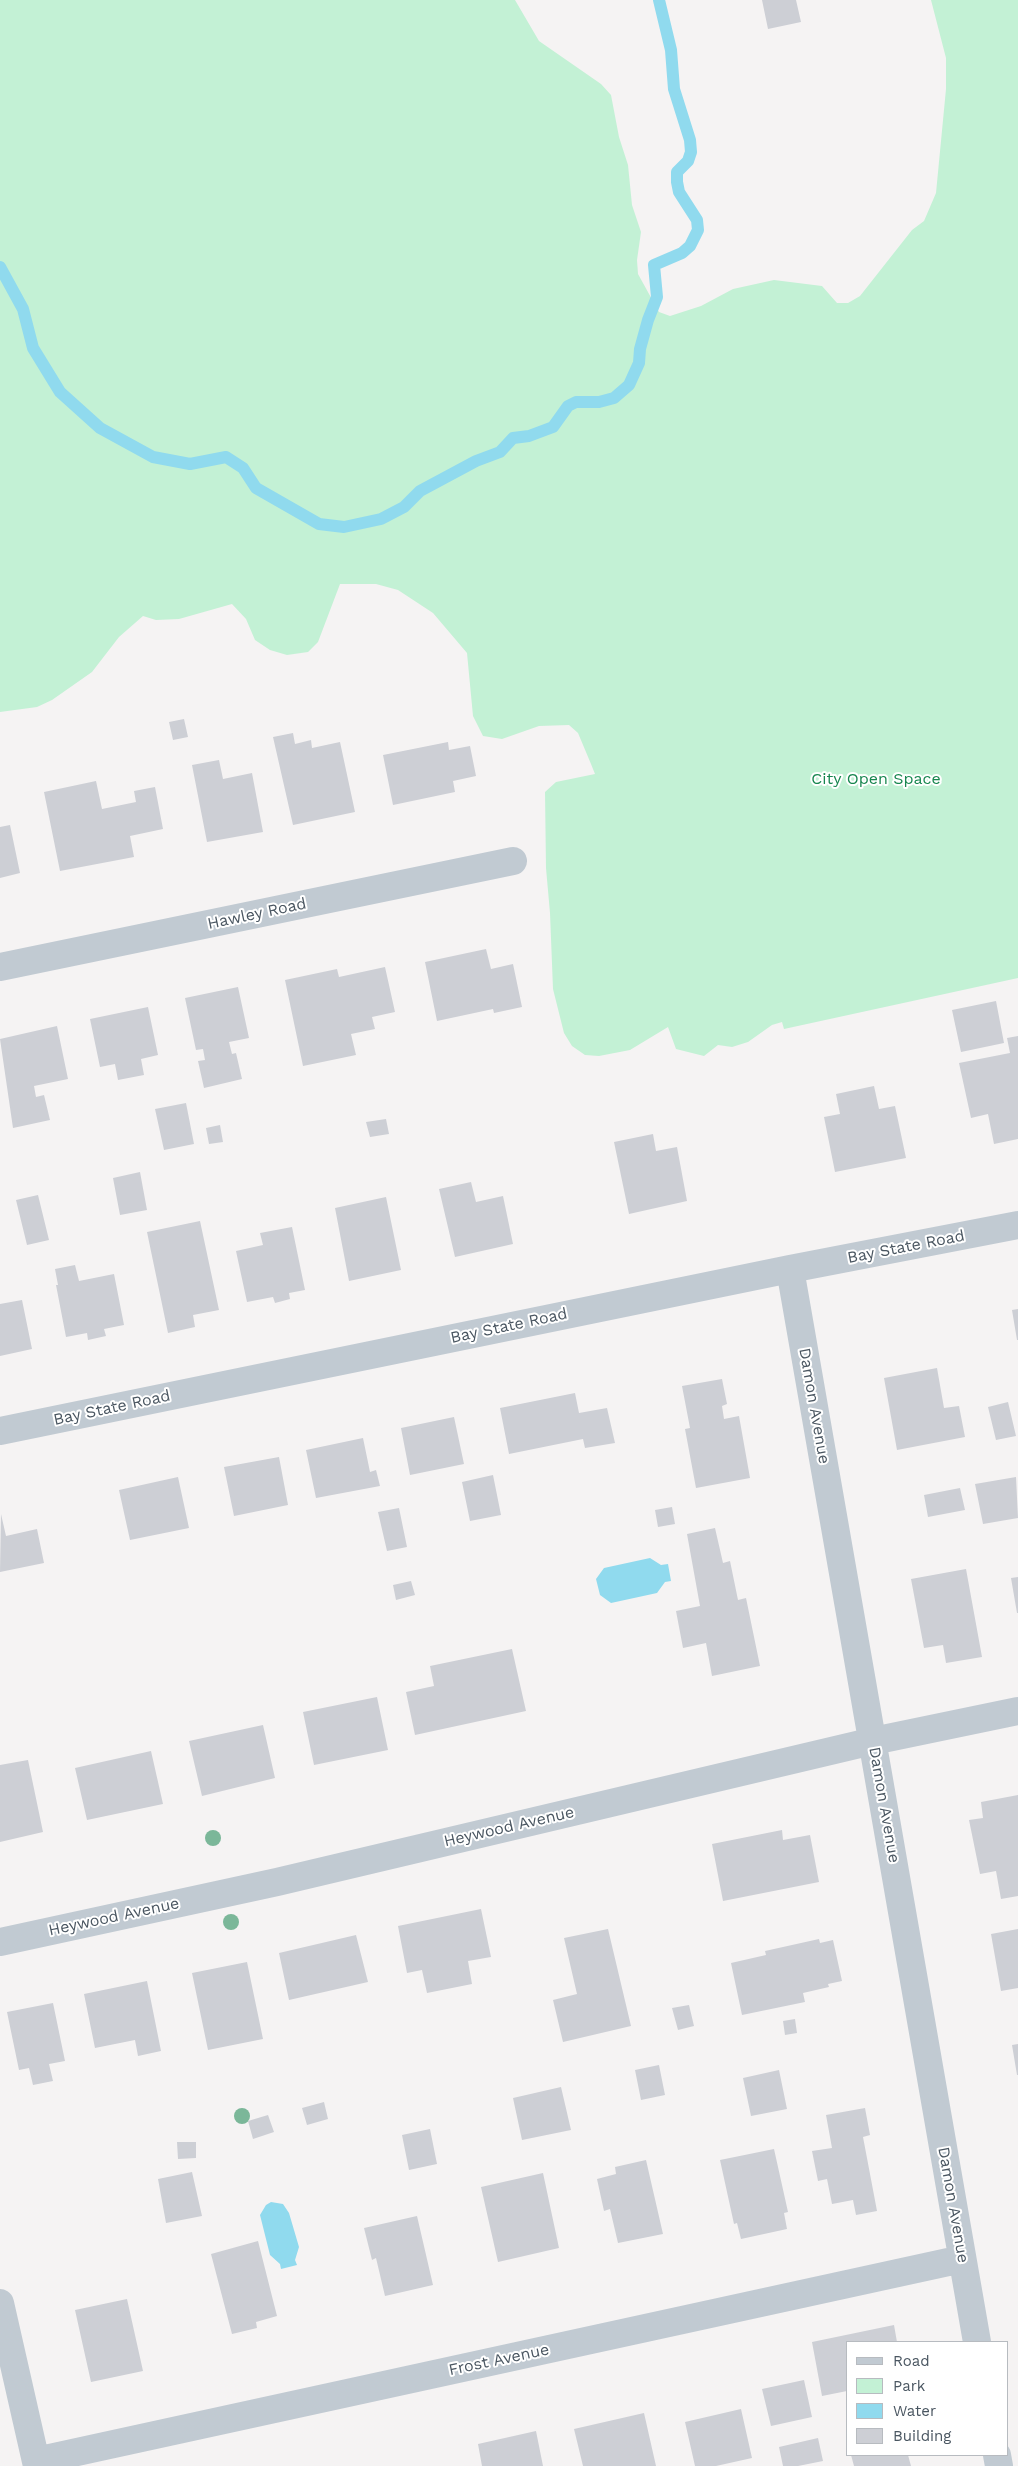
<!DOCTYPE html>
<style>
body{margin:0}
#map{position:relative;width:1018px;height:2466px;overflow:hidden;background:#f5f3f3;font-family:"Work Sans",sans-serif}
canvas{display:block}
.legend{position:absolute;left:846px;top:2341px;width:162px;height:115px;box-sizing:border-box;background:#fff;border:1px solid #b7bbc0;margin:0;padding:6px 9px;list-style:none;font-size:15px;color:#4a5661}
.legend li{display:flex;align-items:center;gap:10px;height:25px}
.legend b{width:25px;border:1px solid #b7bbc0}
</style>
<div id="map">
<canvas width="1018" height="2466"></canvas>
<ul class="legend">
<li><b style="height:6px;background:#c1cad2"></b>Road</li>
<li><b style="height:14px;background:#c3f1d5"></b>Park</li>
<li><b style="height:14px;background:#90daee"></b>Water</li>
<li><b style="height:14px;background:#cdcfd5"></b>Building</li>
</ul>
</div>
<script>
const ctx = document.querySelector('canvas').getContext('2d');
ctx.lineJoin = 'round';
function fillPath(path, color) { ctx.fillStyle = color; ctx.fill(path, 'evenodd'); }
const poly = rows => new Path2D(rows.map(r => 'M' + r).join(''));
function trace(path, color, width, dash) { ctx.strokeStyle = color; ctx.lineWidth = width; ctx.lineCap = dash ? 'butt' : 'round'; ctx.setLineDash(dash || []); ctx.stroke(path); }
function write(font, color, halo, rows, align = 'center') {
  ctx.font = font + ' "Work Sans",sans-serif'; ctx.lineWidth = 4; ctx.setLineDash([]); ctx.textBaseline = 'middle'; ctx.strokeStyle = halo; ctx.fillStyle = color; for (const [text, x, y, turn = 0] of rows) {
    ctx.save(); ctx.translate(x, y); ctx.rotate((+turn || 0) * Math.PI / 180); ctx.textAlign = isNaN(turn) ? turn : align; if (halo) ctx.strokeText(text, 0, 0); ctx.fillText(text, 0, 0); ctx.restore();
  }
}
const green = poly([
 [0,0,515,0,539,41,601,84,611,95,619,137,628,165,632,205,641,232,637,260,638,274,659,312,670,316,701,306,733,289,774,280,822,286,837,303,848,303,860,296,912,230,924,221,936,193,946,89,946,58,931,0,1018,0,1018,978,784,1029,782,1022,772,1025,748,1042,732,1047,718,1045,704,1056,676,1049,668,1027,630,1050,599,1056,585,1055,572,1046,564,1033,553,989,550,913,546,868,545,792,556,782,595,774,591,764,578,733,569,725,539,726,502,739,483,736,473,716,467,653,433,613,398,590,376,584,340,584,318,642,308,652,287,655,270,650,255,640,246,619,232,604,179,619,156,620,143,616,119,637,92,672,52,700,37,707,0,712]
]);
const water = poly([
 [650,1558,661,1565,668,1564,671,1581,665,1582,657,1593,611,1603,600,1595,596,1579,604,1568],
 [271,2202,283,2204,289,2213,299,2247,295,2260,297,2265,281,2269,280,2264,270,2255,260,2215,266,2205]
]);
const stream = poly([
 [0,267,23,309,33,348,60,392,100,428,153,457,190,464,226,457,243,468,256,488,319,524,344,527,381,519,404,507,420,491,476,461,500,452,513,438,529,436,553,427,568,406,576,402,599,402,614,398,629,385,639,363,640,349,648,320,657,297,654,265,682,253,690,246,698,230,697,220,679,192,677,182,677,172,688,161,691,152,690,140,674,89,671,50,659,0]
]);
const building = poly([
 [762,0,796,0,801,22,768,29],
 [184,719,188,737,173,740,169,722],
 [293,733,295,744,311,740,312,748,340,742,355,812,293,825,273,737],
 [448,742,449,750,470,746,476,776,453,781,455,792,393,805,383,755],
 [219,760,223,779,252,773,263,832,207,842,192,765],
 [96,781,102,809,136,802,134,791,155,787,163,829,130,836,134,857,60,871,44,792],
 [10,825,20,873,0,878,0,827],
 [486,949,491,969,513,964,522,1007,494,1013,493,1009,437,1021,425,962],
 [385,967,395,1012,372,1017,375,1029,351,1034,356,1055,303,1066,285,980,337,969,339,977],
 [238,987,249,1038,229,1042,232,1054,236,1053,242,1079,204,1088,198,1061,205,1060,203,1049,196,1050,185,998],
 [996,1001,1004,1043,961,1052,952,1010],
 [148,1007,158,1055,141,1059,144,1075,118,1080,115,1064,100,1067,90,1019],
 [57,1026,68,1079,34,1086,36,1097,44,1095,50,1120,13,1128,0,1039],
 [1018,1036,1018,1139,994,1144,988,1114,971,1118,959,1063,1010,1053,1007,1038],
 [874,1086,879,1109,895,1106,906,1158,835,1172,824,1117,840,1114,836,1094],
 [186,1103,194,1144,164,1150,155,1109],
 [386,1119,389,1134,370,1137,366,1122],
 [220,1125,223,1142,209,1144,206,1128],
 [653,1134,656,1151,677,1147,687,1201,629,1214,614,1142],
 [140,1172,147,1210,120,1215,113,1178],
 [471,1182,476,1202,503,1196,513,1244,455,1257,439,1189],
 [38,1195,49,1240,27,1245,16,1200],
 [386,1197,401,1270,349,1281,335,1208],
 [200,1221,219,1310,193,1315,195,1327,168,1333,147,1232],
 [292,1227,305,1290,289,1293,290,1299,275,1303,273,1297,247,1302,236,1251,263,1245,260,1233],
 [75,1265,79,1281,114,1274,124,1325,104,1329,106,1336,88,1340,87,1333,66,1337,56,1285,58,1285,55,1269],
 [22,1300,32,1349,0,1356,0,1304],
 [1018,1309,1018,1340,1017,1340,1012,1310],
 [937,1368,944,1408,959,1406,965,1437,897,1450,884,1378],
 [722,1379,727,1404,722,1406,724,1419,739,1416,750,1478,696,1488,685,1429,690,1428,682,1386],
 [575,1393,579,1413,607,1408,615,1443,585,1448,583,1439,509,1454,500,1408],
 [1008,1402,1016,1436,996,1440,988,1407],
 [454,1417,464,1464,410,1475,401,1428],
 [363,1438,370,1472,376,1470,380,1486,316,1498,306,1450],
 [279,1457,288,1505,234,1516,224,1467],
 [493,1475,501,1515,470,1521,462,1482],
 [178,1477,189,1528,130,1540,119,1490],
 [1016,1477,1018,1518,983,1524,975,1484],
 [960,1488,965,1510,928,1517,924,1495],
 [672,1507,675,1524,658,1527,655,1510],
 [399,1508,407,1547,387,1551,378,1512],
 [1,1514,6,1536,37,1529,44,1563,0,1572],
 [715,1528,723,1563,730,1561,738,1600,746,1598,760,1666,712,1676,706,1643,683,1648,676,1611,700,1606,687,1534],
 [966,1569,982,1657,946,1663,943,1645,924,1648,911,1579],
 [1018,1577,1018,1613,1017,1613,1011,1578],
 [411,1581,415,1595,396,1600,393,1585],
 [512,1649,526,1711,415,1735,406,1692,434,1686,430,1666],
 [377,1697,388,1750,314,1765,303,1712],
 [263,1725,275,1778,202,1796,189,1741],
 [151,1751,163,1804,87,1820,75,1768],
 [28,1760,43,1832,0,1842,0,1765],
 [1018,1795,1018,1896,1001,1899,996,1871,980,1874,969,1820,983,1818,981,1802],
 [782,1830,783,1840,810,1835,819,1882,723,1901,712,1844],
 [481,1909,491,1957,468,1961,472,1984,427,1993,422,1970,407,1973,398,1926],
 [608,1929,631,2026,563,2042,553,2000,577,1994,564,1938],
 [1018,1929,1018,1988,1001,1991,991,1934],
 [356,1935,368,1982,289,2000,279,1953],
 [819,1939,820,1943,833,1940,842,1981,828,1984,829,1987,803,1993,805,2002,742,2015,731,1963,766,1955,765,1951],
 [247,1962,263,2039,208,2050,192,1973],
 [147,1981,161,2051,138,2056,135,2040,95,2048,84,1994],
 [53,2003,65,2061,49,2064,53,2081,33,2085,29,2068,19,2070,7,2012],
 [689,2005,694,2026,678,2030,672,2008],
 [795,2019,797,2033,785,2035,783,2021],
 [1018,2044,1018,2075,1017,2075,1012,2045],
 [659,2065,665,2095,641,2100,635,2070],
 [779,2070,787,2109,751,2116,743,2078],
 [561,2087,571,2130,522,2140,513,2098],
 [324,2102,328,2119,307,2125,302,2108],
 [865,2108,870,2135,863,2137,877,2211,856,2215,853,2200,832,2204,827,2179,818,2181,812,2151,832,2148,826,2115],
 [268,2115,274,2132,253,2139,248,2121],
 [430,2129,437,2164,409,2170,402,2135],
 [177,2142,196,2142,196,2158,178,2159],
 [774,2149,788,2212,784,2213,787,2229,741,2239,737,2223,734,2224,720,2160],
 [646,2160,663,2234,618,2243,610,2209,604,2211,597,2179,616,2174,615,2167],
 [192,2172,202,2216,166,2223,158,2179],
 [543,2173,559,2248,498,2262,481,2187],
 [417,2216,433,2285,385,2296,376,2258,372,2260,364,2228],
 [258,2241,277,2316,256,2322,257,2328,232,2334,211,2254],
 [127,2299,143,2371,91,2382,75,2310],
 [894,2325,897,2342,847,2342,847,2391,822,2396,812,2342],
 [804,2380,812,2417,771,2426,762,2389],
 [741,2409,752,2458,716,2466,695,2466,685,2422],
 [644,2413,656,2466,583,2466,574,2429],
 [536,2431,543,2466,482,2466,478,2444],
 [818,2438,823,2461,798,2466,783,2466,779,2447],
 [851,2455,908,2455,911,2466,854,2466]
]);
const minor = poly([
 [0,967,513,861],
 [790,1269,977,2342],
 [0,1431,790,1269,1018,1225],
 [0,1942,277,1882,873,1741,1018,1711],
 [0,2303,37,2466],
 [997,2455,999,2466],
 [36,2461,962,2259]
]);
const trees = [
 [213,1838],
 [231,1922],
 [242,2116]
];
const parkNames = [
 ["City Open Space",876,779]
];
const streetNames = [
 ["Hawley Road",257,914,-12],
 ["Bay State Road",906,1247,-11],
 ["Bay State Road",509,1326,-12],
 ["Damon Avenue",814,1406,80],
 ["Bay State Road",112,1408,-12],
 ["Damon Avenue",884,1805,80],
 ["Heywood Avenue",509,1827,-13],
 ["Heywood Avenue",114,1917,-12],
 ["Damon Avenue",953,2205,80],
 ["Frost Avenue",499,2360,-12]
];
fillPath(green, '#c3f1d5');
fillPath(water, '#90daee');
trace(stream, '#90daee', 12);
fillPath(building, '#cdcfd5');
trace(minor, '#c1cad2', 28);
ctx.fillStyle = '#7bb799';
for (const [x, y] of trees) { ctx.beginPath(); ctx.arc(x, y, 8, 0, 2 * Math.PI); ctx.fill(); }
write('16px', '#17864f', '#fff', parkNames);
write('16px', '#4a5661', '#fff', streetNames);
</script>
